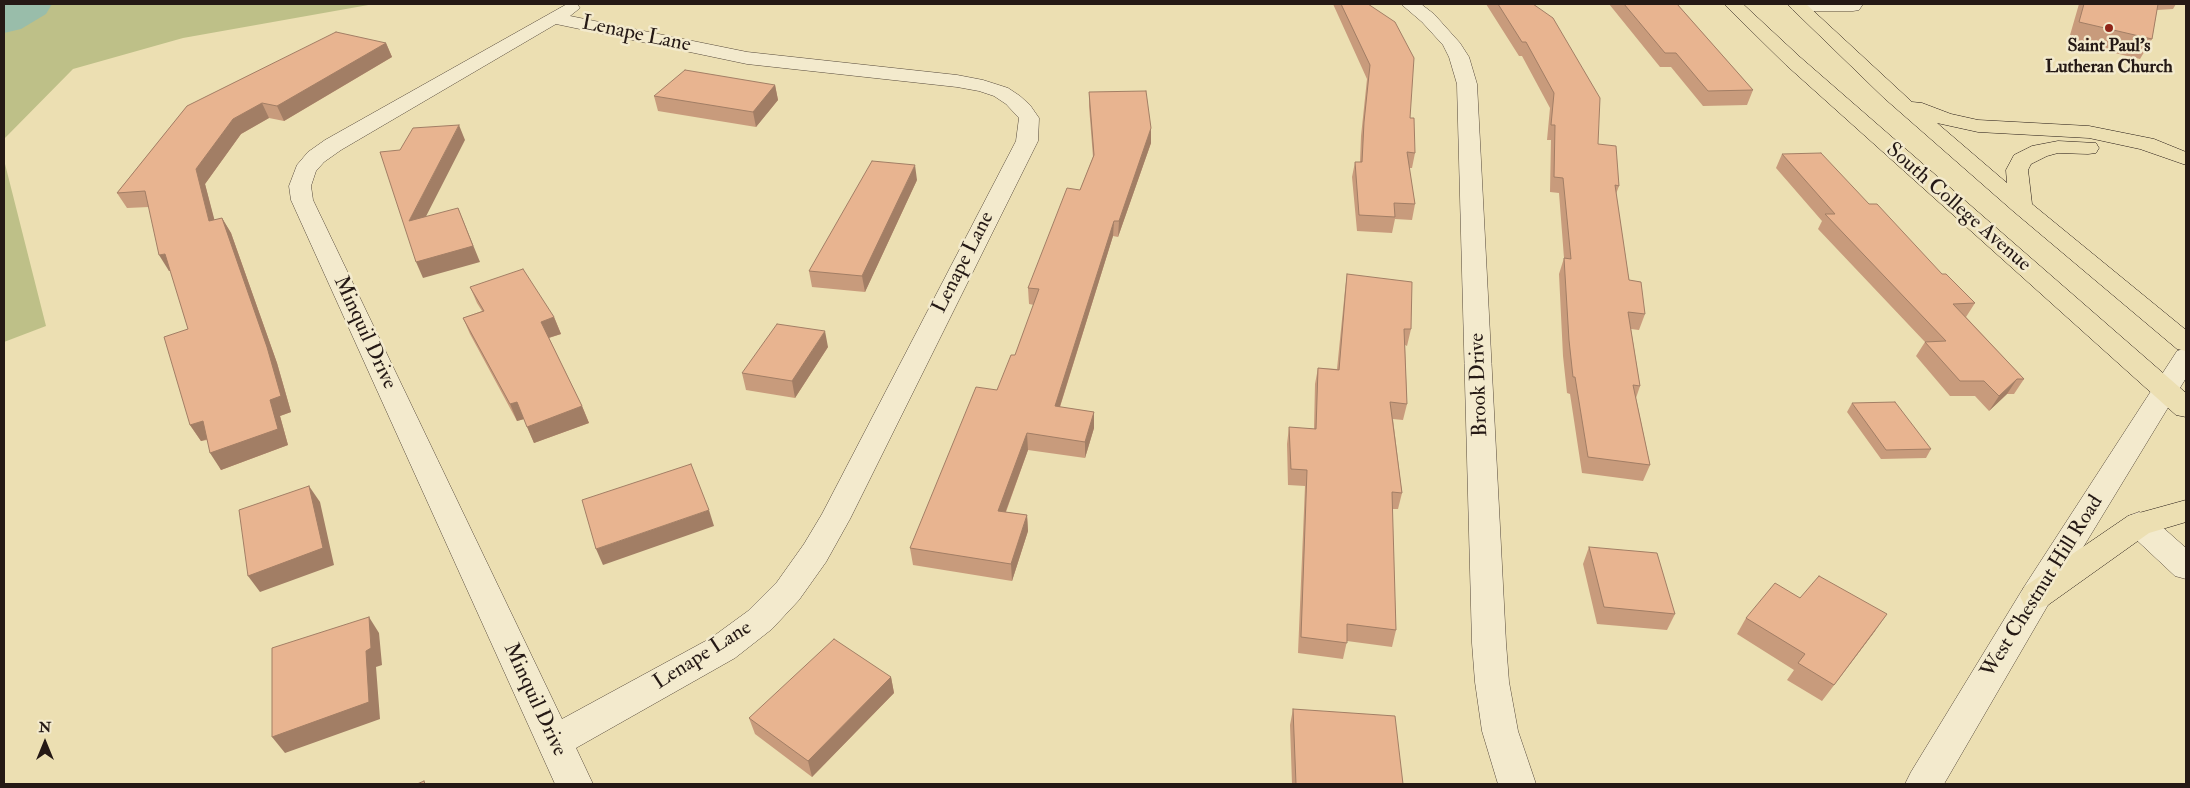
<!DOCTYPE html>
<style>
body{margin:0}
#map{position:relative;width:2190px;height:788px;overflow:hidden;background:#ecdfb2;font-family:"IM FELL Double Pica",serif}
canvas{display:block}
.frame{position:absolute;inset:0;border:5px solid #251915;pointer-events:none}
.north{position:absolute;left:20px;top:718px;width:50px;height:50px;-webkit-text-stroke:4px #f3eacd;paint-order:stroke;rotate:0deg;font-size:14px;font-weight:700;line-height:20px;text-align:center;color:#251915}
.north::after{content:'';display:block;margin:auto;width:18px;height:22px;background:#251915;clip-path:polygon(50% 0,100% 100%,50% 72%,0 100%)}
</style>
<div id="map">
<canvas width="2190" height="788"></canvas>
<div class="frame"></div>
<div class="north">N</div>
</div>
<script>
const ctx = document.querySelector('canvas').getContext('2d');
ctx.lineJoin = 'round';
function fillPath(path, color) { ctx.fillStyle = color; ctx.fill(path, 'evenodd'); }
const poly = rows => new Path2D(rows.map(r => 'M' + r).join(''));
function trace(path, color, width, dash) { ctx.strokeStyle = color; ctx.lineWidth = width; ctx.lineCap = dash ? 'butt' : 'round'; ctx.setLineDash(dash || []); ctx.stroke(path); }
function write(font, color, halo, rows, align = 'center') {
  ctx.font = font + ' "IM FELL Double Pica",serif'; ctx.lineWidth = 5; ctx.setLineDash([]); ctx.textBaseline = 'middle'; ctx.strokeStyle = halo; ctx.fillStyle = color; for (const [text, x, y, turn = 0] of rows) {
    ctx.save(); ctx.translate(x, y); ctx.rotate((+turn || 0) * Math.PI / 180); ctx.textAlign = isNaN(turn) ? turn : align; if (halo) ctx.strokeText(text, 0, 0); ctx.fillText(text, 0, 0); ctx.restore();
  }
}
const green = poly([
 [4,4,374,4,183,38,73,69,4,139],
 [4,160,46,326,4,342]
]);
const river = poly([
 [4,4,52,4,46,14,21,29,4,33,4,4]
]);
const minor = poly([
 [567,4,577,4,580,8,570,16,747,52,957,75,983,80,1008,88,1020,96,1030,105,1039,118,1038,141,850,519,826,562,799,600,772,629,735,658,576,748,593,784,555,784,291,200,289,186,297,165,308,152,325,140,567,4],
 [556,24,747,64,957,87,979,91,994,96,1006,104,1019,118,1016,141,822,514,804,544,777,582,748,611,711,638,562,719,313,200,311,186,316,171,324,162,341,150,556,24],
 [1401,4,1421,4,1434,14,1460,43,1469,57,1477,84,1506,643,1509,682,1518,731,1536,784,1498,784,1482,731,1475,682,1472,643,1457,84,1449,57,1443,45,1422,22,1401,4],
 [1792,4,1863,4,1859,10,1853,11,1799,11,1793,10,1790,6,1792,4],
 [2186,348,2186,378,2048,605,1944,784,1905,784,1911,772,2024,587,2177,351,2186,348],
 [2139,512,2150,516,2186,548,2186,579,2175,576,2128,532,2124,524,2128,516,2139,512]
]);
const major = poly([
 [1724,4,1743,4,1800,57,2186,393,2186,417,2176,415,1786,65,1724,4],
 [1787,4,1806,4,1912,102,1922,103,1951,114,1978,120,2089,126,2154,139,2186,152,2186,165,2140,149,2089,138,1978,132,1937,123,2007,183,2006,170,2014,155,2032,146,2058,141,2096,143,2099,148,2096,153,2088,154,2058,153,2047,156,2031,164,2028,170,2032,204,2186,330,2186,351,2177,349,2013,211,1884,98,1787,4],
 [2186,500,2186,522,2149,533,2048,605,2036,609,2024,605,2020,596,2024,587,2128,516,2186,500]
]);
const wall = poly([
 [1333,4,1368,4,1410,118,1415,153,1412,168,1409,168,1415,204,1412,220,1395,219,1392,233,1357,231,1352,177,1355,162,1360,162,1361,136,1367,79],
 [1486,4,1533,4,1598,144,1619,186,1616,194,1629,280,1645,314,1639,330,1631,329,1640,386,1636,398,1650,465,1643,481,1582,473,1570,394,1567,393,1563,356,1559,274,1564,258,1559,193,1550,192,1551,140,1547,140,1550,108,1522,56,1519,56],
 [1609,4,1677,4,1753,90,1747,105,1703,106,1671,67,1660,67],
 [2079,4,2176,4,2173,9,2157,10,2152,39,2140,59,2068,42],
 [386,43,392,57,284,121,269,118,241,134,205,184,214,220,222,218,231,233,277,363,291,412,280,416,288,445,221,470,207,440,201,441,190,425,188,329,171,271,169,271,149,207,127,208,117,193,187,106],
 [775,85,778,100,756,127,658,111,654,96],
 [1089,92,1151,143,1118,237,1113,236,1060,407,1094,412,1094,428,1085,458,1028,450,1006,512,1027,515,1028,531,1012,581,913,565,910,548,997,390,1015,355,1034,305,1029,304,1028,288,1080,190,1093,157,1089,106],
 [1782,154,1869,204,1942,274,1975,303,1966,317,2024,379,2014,394,2007,394,1989,411,1975,396,1950,396,1916,356,1925,342,1818,229,1822,221,1776,168],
 [917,180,865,292,812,287,809,271],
 [1347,274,1411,329,1407,346,1405,345,1407,404,1403,420,1393,419,1402,493,1398,509,1392,509,1396,630,1392,647,1347,641,1343,659,1298,653,1305,486,1288,485,1287,444,1289,427,1314,429,1315,384,1318,368,1337,369,1345,290],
 [470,287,554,317,561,334,549,338,582,406,589,423,534,443,524,419,517,421,470,334,463,318,482,311,477,303],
 [828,347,795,398,746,390,742,373],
 [1852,403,1931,449,1926,458,1881,459,1847,412],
 [1589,547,1675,614,1667,630,1597,624,1583,564],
 [1800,598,1875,631,1822,701,1787,680,1794,670,1737,634,1746,618],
 [891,677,894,693,812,777,755,734,749,718],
 [1293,709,1403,784,1292,784,1290,725]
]);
const shadedWall = poly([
 [386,43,392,57,284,121,277,106],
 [775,85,778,100,756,127,753,112],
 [262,103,269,118,241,134,205,184,219,237,209,221,196,169,233,119],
 [459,125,465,140,416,236,409,221],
 [1151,128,1151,143,1118,237,1119,221],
 [915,165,917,180,865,292,862,276],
 [458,208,480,262,423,278,416,262],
 [222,218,231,233,277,363,291,412,280,416,288,445,221,470,210,453,270,400],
 [1114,221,1113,236,1055,422,1055,406],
 [165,254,175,269,169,271,159,255],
 [554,317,561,334,548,338,541,322],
 [825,331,828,347,795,398,792,381],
 [2017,379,2007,394,1989,411,1999,396],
 [517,402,524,419,517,421,510,404],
 [582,406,589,423,534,443,527,427],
 [1094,412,1094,428,1085,458,1085,442],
 [203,421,214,437,201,441,190,425],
 [1027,433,1028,450,1000,527,998,511],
 [309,486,320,502,334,565,260,592,248,576],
 [709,510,714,526,603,565,596,549],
 [1027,515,1028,531,1012,581,1011,564],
 [1887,614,1875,631,1822,701,1834,685],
 [369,617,379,633,382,665,376,667,380,719,285,753,272,737,366,651],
 [891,677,894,693,812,777,808,761]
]);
const building = poly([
 [1341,4,1368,4,1395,22,1414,58,1410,118,1414,118,1415,153,1407,152,1415,204,1394,203,1395,217,1359,215,1355,162,1362,162,1364,122,1370,65,1341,4],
 [1498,4,1533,4,1553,18,1600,98,1598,144,1616,146,1619,186,1615,185,1629,280,1641,282,1645,314,1628,312,1640,386,1633,385,1650,465,1588,457,1575,377,1573,377,1569,340,1564,258,1571,259,1563,178,1554,177,1555,125,1551,125,1554,93,1526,42,1522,42,1498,4],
 [1624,4,1677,4,1753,90,1708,91,1676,53,1665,53,1624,4],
 [2084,4,2158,4,2152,39,2079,22,2084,4],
 [336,32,386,43,277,106,262,103,233,119,196,169,209,221,222,218,267,347,281,396,270,400,278,429,210,453,203,421,190,425,164,337,188,329,165,254,159,255,145,191,117,193,187,106,336,32],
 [685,70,775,85,753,112,654,96,685,70],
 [1146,91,1151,128,1119,221,1114,221,1055,406,1094,412,1085,442,1027,433,998,511,1027,515,1011,564,910,548,976,387,997,390,1011,355,1015,355,1039,289,1028,288,1067,188,1080,190,1094,155,1089,92,1146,91],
 [459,125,409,221,458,208,473,246,416,262,380,152,400,150,413,128,459,125],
 [1821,153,1869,204,1877,204,1942,274,1946,274,1975,303,1953,304,2024,379,2017,379,1999,396,1984,381,1960,381,1925,342,1946,341,1825,214,1835,214,1782,154,1821,153],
 [872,161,915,165,862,276,809,271,872,161],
 [523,269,554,317,541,322,582,406,527,427,517,402,510,404,463,318,484,311,470,287,523,269],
 [1347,274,1412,282,1411,329,1404,329,1407,404,1390,402,1402,493,1392,492,1396,630,1347,624,1347,643,1301,637,1307,470,1291,469,1289,427,1316,429,1318,368,1339,370,1347,274],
 [777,324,825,331,792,381,742,373,777,324],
 [1895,402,1931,449,1886,450,1852,403,1895,402],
 [691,464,709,510,596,549,582,500,691,464],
 [309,486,323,548,248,576,239,510,309,486],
 [1589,547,1657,553,1675,614,1604,607,1589,547],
 [1819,576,1887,614,1834,685,1798,663,1805,654,1746,618,1775,583,1800,598,1819,576],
 [369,617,371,648,366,651,369,702,272,737,272,648,369,617],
 [834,639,891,677,808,761,749,718,834,639],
 [1293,709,1395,716,1403,784,1296,784,1293,709],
 [424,781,425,784,417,784,424,781]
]);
const markers = [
 [2109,28,5,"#8f2418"]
];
const farPoinames = [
 ["Saint Paul's",2109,47],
 ["Lutheran Church",2109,68]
];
const streetNames = [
 ["Lenape Lane",636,35,12],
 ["South College Avenue",1958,208,41],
 ["Lenape Lane",964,263,-63],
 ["Minquil Drive",364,333,65],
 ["Brook Drive",1480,385,-92],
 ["West Chestnut Hill Road",2043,587,-58],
 ["Lenape Lane",703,656,-32],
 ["Minquil Drive",534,700,65]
];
fillPath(green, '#bec088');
fillPath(river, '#99bdaa');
trace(minor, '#574a3c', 1);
trace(major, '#251915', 1);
fillPath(minor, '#f3eacd');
fillPath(major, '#ecdfb2');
fillPath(wall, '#c89b7c');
fillPath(shadedWall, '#a27e65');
fillPath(building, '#e8b490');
trace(building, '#a27e65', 1);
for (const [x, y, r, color] of markers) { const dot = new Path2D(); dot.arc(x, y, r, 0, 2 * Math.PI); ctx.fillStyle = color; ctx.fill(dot); trace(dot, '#f3eacd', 2); }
write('bold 18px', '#251915', '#f3eacd', farPoinames);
write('21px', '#251915', '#f3eacd', streetNames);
</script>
